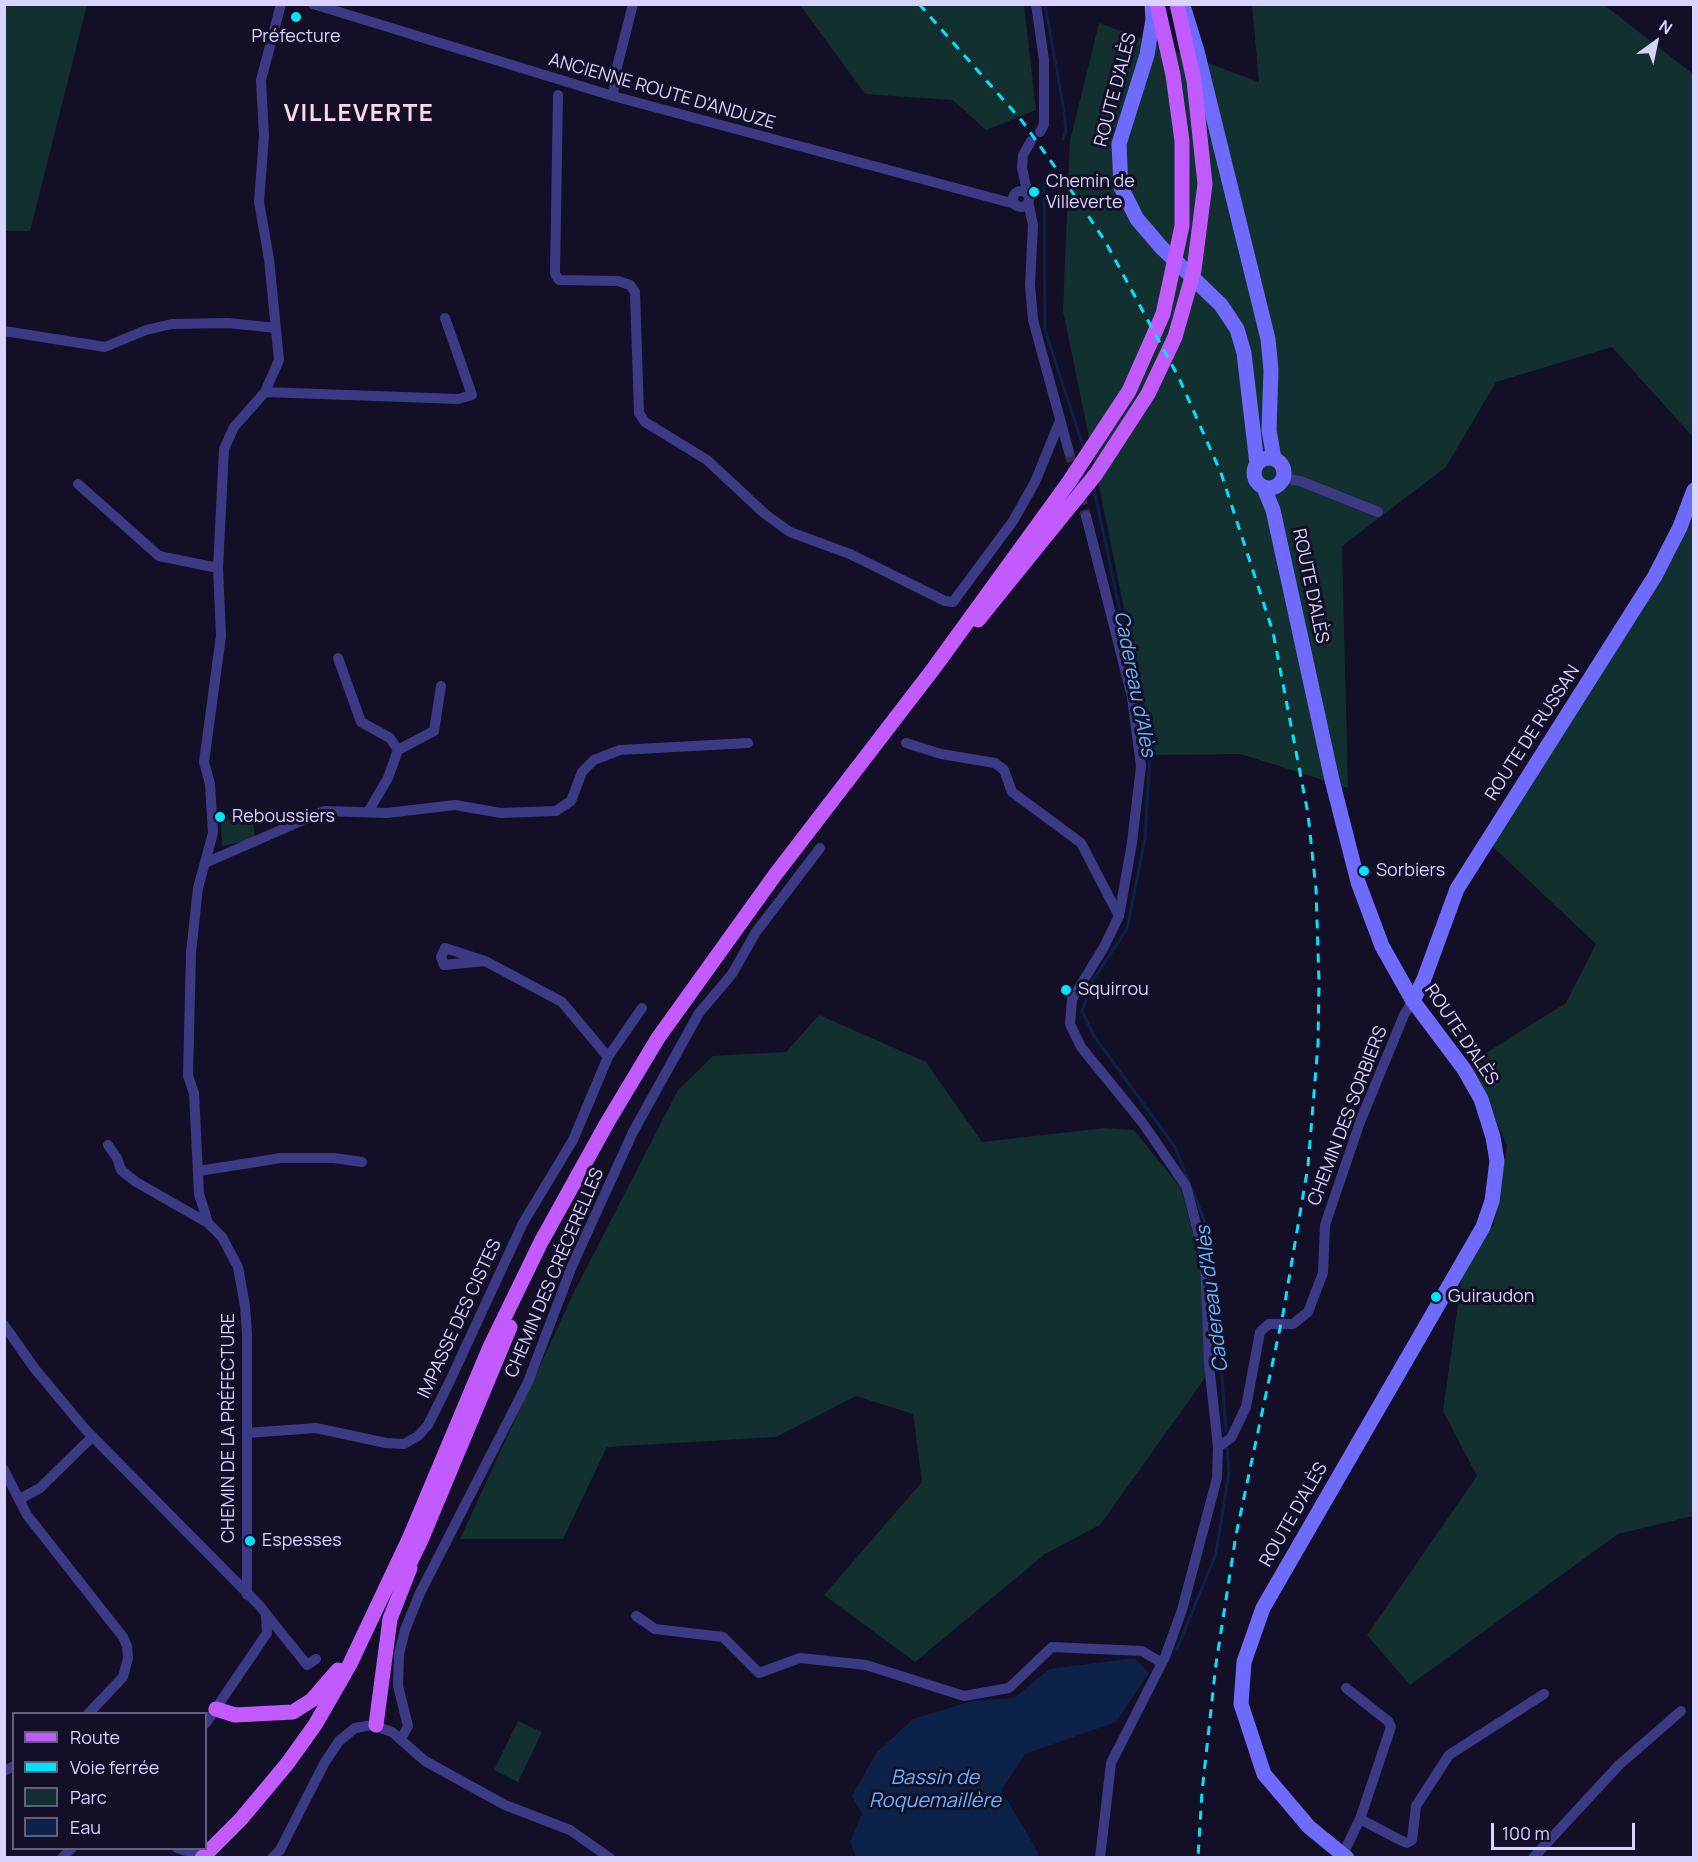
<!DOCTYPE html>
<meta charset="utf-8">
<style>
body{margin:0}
#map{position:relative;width:1698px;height:1862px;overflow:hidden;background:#130f26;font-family:Manrope,sans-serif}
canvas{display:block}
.frame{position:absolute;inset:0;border:6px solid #d9d4ff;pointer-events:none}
.legend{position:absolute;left:12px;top:1712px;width:195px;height:138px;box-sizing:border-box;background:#130f26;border:2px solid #625e7d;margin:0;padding:8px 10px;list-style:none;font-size:18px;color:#d9d4ff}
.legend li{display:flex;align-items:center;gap:12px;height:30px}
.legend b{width:30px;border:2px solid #625e7d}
.north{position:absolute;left:1626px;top:12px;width:60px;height:60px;-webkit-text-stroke:4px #130f26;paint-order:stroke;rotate:33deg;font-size:16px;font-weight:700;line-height:24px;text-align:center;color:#d9d4ff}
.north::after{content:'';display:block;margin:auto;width:21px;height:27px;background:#d9d4ff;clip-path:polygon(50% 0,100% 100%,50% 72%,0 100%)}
.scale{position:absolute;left:1491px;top:1823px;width:144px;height:27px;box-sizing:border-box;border:3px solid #d9d4ff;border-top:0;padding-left:8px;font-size:18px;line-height:21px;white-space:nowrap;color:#d9d4ff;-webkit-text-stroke:4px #130f26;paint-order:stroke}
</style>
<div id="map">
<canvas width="1698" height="1862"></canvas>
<div class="frame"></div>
<ul class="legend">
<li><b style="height:8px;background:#c25bff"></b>Route</li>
<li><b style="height:8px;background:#00e5ff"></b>Voie ferrée</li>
<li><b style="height:16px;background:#12302f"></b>Parc</li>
<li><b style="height:16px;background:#0c2248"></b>Eau</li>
</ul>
<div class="north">N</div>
<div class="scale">100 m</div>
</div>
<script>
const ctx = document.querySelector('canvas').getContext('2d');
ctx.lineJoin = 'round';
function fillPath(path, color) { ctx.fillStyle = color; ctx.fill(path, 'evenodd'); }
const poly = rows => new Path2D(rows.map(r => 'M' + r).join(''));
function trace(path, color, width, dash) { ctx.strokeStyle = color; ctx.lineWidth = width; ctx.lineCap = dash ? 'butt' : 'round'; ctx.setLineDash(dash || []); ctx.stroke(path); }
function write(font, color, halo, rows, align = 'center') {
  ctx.font = font + ' Manrope,sans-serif'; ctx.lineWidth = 6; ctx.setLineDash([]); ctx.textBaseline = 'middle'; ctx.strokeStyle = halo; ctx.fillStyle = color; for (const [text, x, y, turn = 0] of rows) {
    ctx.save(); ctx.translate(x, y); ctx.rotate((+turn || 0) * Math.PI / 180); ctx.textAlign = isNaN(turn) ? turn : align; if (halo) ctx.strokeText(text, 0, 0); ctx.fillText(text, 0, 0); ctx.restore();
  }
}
const green = poly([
 [4,5,87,5,30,231,5,231],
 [800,5,1024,5,1036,110,986,130,953,100,865,94],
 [1252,5,1604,5,1693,74,1693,437,1612,347,1496,382,1446,467,1342,546,1348,788,1241,754,1154,755,1063,311,1070,141,1099,23,1259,82],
 [1693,506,1693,1516,1618,1534,1410,1685,1367,1635,1477,1476,1443,1411,1464,1262,1494,1225,1507,1146,1470,1063,1566,1003,1596,944,1491,845,1674,556],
 [221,819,253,820,255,839,222,846],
 [819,1015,926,1062,982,1142,1105,1128,1134,1130,1180,1187,1201,1260,1205,1378,1100,1525,1045,1554,915,1662,824,1595,922,1482,913,1414,856,1396,776,1437,607,1447,563,1539,460,1539,574,1292,678,1090,713,1056,786,1052],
 [518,1721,542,1732,518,1782,494,1770]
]);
const water = poly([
 [1135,1658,1149,1673,1116,1722,1025,1754,1001,1790,1038,1852,1037,1857,856,1857,850,1842,862,1814,852,1796,876,1753,913,1719,972,1701,1014,1698,1049,1669]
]);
const stream = poly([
 [1045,4,1064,111,1066,131,1063,139],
 [1044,184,1045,330,1084,449],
 [1093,484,1150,753,1145,839,1127,929,1093,980,1082,1011,1094,1036,1175,1147,1189,1182],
 [1192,1188,1204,1220,1209,1254],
 [1210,1260,1217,1310,1226,1431],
 [1177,1649,1216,1554,1229,1472,1227,1446]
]);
const streetTunnel = poly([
 [1069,452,1086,516]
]);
const street = poly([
 [313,4,613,96,1015,204],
 [1036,4,1044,60,1044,124,1040,132],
 [558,95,555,274,559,280,618,281,630,285,635,292,639,413,645,422,707,460,765,514,790,532,850,554,945,601,953,602,1013,521,1035,482,1060,421],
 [613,96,615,75,633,4],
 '1013 199a8 8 0 1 1 16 0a8 8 0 1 1-16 0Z',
 [1028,195,1022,168,1023,155,1031,141],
 [1028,202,1033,225,1030,285,1033,320,1069,452],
 [4,331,105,347,146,330,172,324,228,323,276,328],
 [265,392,458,399,472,395,445,318],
 [1283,478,1300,481,1378,512],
 [78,484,159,556,218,568],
 [1086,516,1132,697,1141,766,1132,843,1119,916,1104,947,1072,999,1070,1024,1081,1047,1142,1122,1186,1186,1205,1258,1209,1364,1218,1447,1217,1478,1182,1610,1165,1657,1111,1763,1100,1858],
 [338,658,361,722,390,738,398,750,388,778,368,812],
 [906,743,941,754,995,763,1004,770,1012,792,1081,843,1119,916],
 [398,750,434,731,441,686],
 [205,863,324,811,387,813,455,805,501,813,556,811,571,801,582,772,594,760,620,750,748,743],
 [608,1057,642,1008],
 [108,1145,117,1158,121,1170,136,1182,208,1223],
 [199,1171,281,1158,334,1158,362,1162],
 [4,1325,35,1369,85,1429,259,1605,307,1665,316,1659],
 [247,1433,316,1428,386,1443,404,1444,418,1436,428,1425,448,1385,523,1223,573,1140,608,1057,562,1002,485,961,445,948,441,957,444,965,485,961],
 [1218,1447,1231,1438,1246,1407,1260,1332,1269,1324,1293,1324,1308,1312,1323,1273,1325,1225,1360,1122,1404,1015,1413,1001],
 [4,1470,27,1515,123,1637,127,1646,128,1658,123,1677,88,1714],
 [20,1499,40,1488,92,1437],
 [247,1595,247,1334,245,1306,238,1267,222,1237,208,1223,199,1194,194,1093,188,1076,191,953,198,888,213,833,210,784,204,762,221,636,218,568,224,449,234,427,265,392,279,360,269,259,259,202,264,136,261,80,281,4],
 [636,1616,655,1629,723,1637,759,1673,800,1658,866,1665,964,1696,1009,1688,1052,1647,1142,1651,1162,1663],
 [206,1723,267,1633,266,1616],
 [401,1739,408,1726,398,1686,399,1654,405,1630,420,1593,528,1382,572,1266,633,1132,699,1013,732,974,756,932,820,848],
 [4,1771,14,1766],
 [1360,1819,1398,1839,1407,1843,1412,1840,1416,1806,1449,1755,1544,1694],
 [177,1848,208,1858],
 [1343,1854,1360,1819,1391,1727,1388,1721,1346,1688],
 [62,1858,72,1848],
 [272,1858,280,1850,325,1762,339,1741,355,1728,372,1725,392,1732,425,1761,505,1805,570,1830,610,1858],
 [1533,1858,1619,1765,1681,1711]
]);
const secondary = poly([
 [1152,4,1153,19,1147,55,1119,144,1121,187,1137,219,1161,247,1221,305,1237,329,1244,353,1257,464],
 [1184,9,1197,51,1268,339,1271,370,1269,430,1274,459],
 '1254 473a15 15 0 1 1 30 0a15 15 0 1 1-30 0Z',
 [1264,488,1273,510,1332,780,1358,882,1382,946,1413,1001,1464,1069,1481,1099,1493,1137,1497,1161,1492,1201,1483,1227,1263,1608,1244,1662,1241,1704,1264,1774,1309,1827,1347,1858],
 [1413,1001,1424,979,1457,889,1655,576,1680,527,1694,490]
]);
const primary = poly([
 [978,620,1096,474,1148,394,1175,337,1194,270,1205,184,1194,81,1177,4],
 [404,1575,421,1540,510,1327],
 [216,1709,235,1715,293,1712,312,1700,338,1670],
 [376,1725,390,1619,410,1568],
 [202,1858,241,1819,287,1764,315,1725,350,1664,410,1537,490,1347,541,1242,607,1123,658,1038,775,875,934,668,1069,482,1129,391,1163,314,1182,226,1182,141,1173,75,1157,4]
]);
const rail = poly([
 [919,4,1022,121,1058,171,1105,241,1179,378,1221,473,1273,632,1308,814,1316,889,1319,982,1318,1044,1308,1166,1283,1314,1236,1535,1216,1664,1202,1792,1198,1858]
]);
const markers = [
 [296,17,6,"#00e5ff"],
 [1034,192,6,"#00e5ff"],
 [220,817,6,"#00e5ff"],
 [1364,871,6,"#00e5ff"],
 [1066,990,6,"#00e5ff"],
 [1436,1297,6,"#00e5ff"],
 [250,1541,6,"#00e5ff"]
];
const poiNames = [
 ["Préfecture",296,37,"center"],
 ["Chemin de",1046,182],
 ["Villeverte",1046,203],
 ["Reboussiers",232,817],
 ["Sorbiers",1376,871],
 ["Squirrou",1078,990],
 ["Guiraudon",1448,1297],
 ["Espesses",262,1541]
];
const streetNames = [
 ["ROUTE D'ALÈS",1116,90,-75],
 ["ANCIENNE ROUTE D'ANDUZE",662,92,16],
 ["ROUTE D'ALÈS",1310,586,78],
 ["ROUTE DE RUSSAN",1533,733,-57],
 ["ROUTE D'ALÈS",1461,1035,56],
 ["CHEMIN DES SORBIERS",1348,1116,-69],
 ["CHEMIN DES CRÉCERELLES",555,1273,-67],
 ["IMPASSE DES CISTES",460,1319,-65],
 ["CHEMIN DE LA PRÉFECTURE",229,1428,-90],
 ["ROUTE D'ALÈS",1294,1515,-60]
];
const waterNames = [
 ["Cadereau d'Alès",1134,684,79],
 ["Cadereau d'Alès",1213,1299,-97],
 ["Bassin de",935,1778],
 ["Roquemaillère",935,1801]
];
const districtNames = [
 ["VILLEVERTE",359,114]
];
fillPath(green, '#12302f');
fillPath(water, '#0c2248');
trace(stream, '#0c2248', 3);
trace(streetTunnel, '#312d47', 10, [10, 5]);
trace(street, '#3d3a85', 10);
trace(secondary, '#6f6bff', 15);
trace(primary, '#c25bff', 15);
trace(rail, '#00e5ff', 3, [9, 8]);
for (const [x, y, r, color] of markers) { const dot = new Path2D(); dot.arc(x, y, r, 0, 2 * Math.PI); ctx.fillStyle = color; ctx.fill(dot); trace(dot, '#130f26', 2); }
write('18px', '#d9d4ff', '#130f26', poiNames, 'left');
write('18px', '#d9d4ff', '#130f26', streetNames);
write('italic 20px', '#62b6ff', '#130f26', waterNames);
ctx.letterSpacing = '1.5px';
write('bold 24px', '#ffd6f0', '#130f26', districtNames);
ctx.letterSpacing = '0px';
</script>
